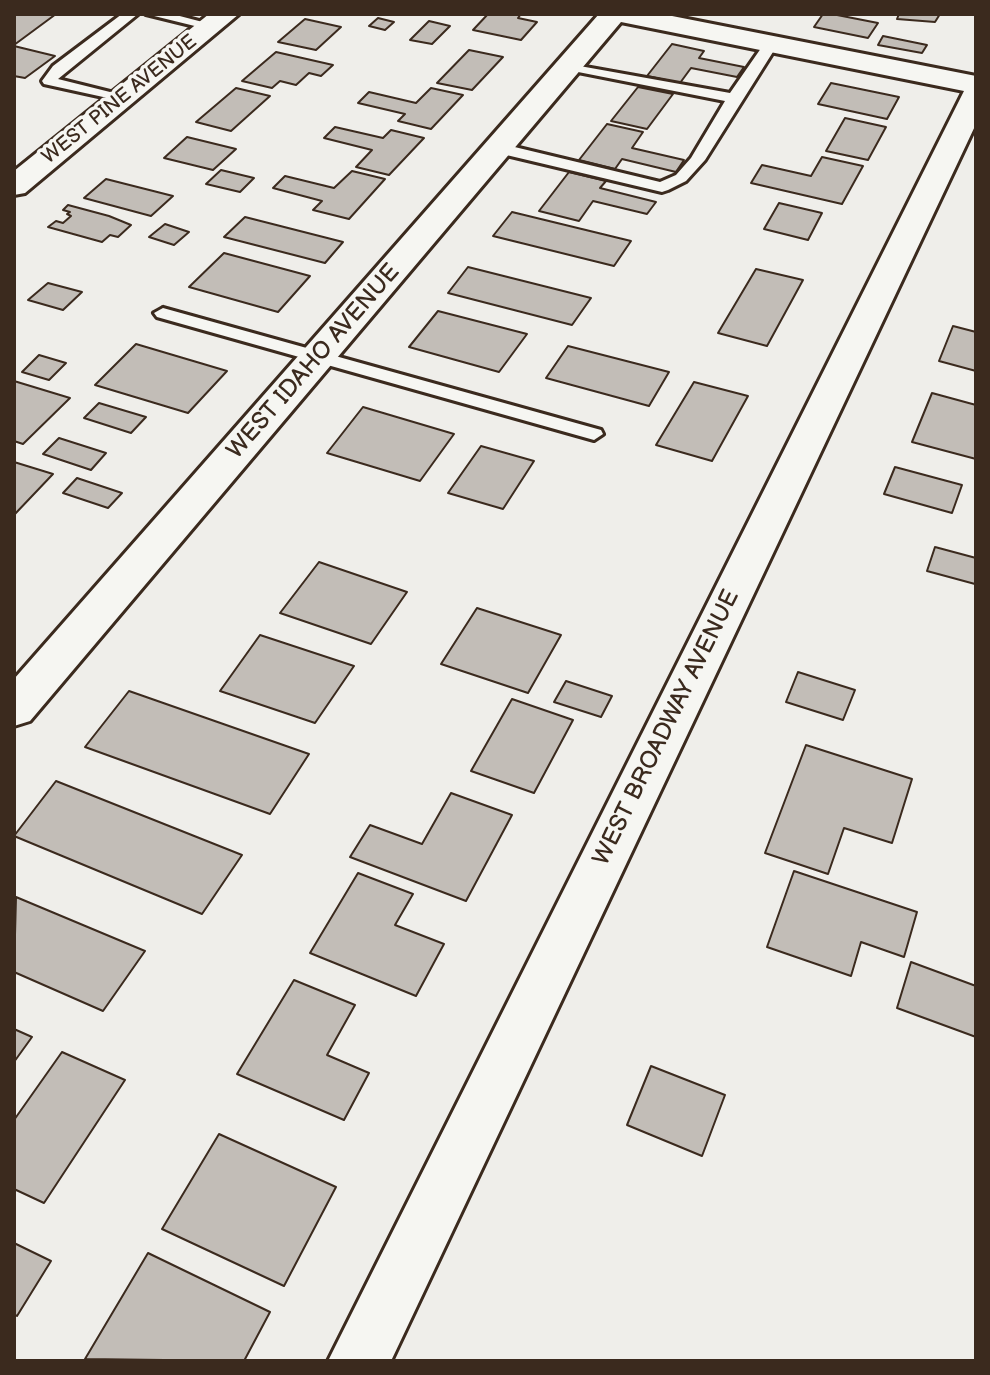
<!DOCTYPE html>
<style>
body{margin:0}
#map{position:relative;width:990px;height:1375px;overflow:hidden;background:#efeeea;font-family:"Balsamiq Sans",sans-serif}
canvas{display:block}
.frame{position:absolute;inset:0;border:16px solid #3b2a1e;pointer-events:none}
</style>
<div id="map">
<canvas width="990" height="1375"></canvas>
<div class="frame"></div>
</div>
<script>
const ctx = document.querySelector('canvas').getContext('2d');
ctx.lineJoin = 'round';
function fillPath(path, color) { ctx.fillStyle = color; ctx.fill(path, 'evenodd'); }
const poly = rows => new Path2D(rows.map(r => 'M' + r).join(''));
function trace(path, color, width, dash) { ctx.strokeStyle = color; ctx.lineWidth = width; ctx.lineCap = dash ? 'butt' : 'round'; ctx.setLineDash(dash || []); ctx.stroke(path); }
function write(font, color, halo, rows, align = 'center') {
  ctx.font = font + ' "Balsamiq Sans",sans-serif'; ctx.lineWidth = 7; ctx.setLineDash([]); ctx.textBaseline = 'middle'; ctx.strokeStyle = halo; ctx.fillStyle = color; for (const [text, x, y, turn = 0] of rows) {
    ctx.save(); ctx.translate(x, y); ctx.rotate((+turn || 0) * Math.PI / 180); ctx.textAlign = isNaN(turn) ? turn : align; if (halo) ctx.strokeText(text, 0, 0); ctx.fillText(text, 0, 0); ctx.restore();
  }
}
const building = poly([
 [14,14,56,14,14,45,14,14],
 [488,14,521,14,518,18,537,22,521,40,473,30,488,14],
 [823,14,832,14,878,23,868,38,814,27,823,14],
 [899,14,940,14,935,22,897,19,899,14],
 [378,18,394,22,385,30,369,26,378,18],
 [305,19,341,27,316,50,278,42,305,19],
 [429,21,450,26,432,44,410,40,429,21],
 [883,36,927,45,922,53,878,45,883,36],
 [672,44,704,51,699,58,744,67,737,77,691,68,680,83,647,76,672,44],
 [14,46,55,56,25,78,14,76,14,46],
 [469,50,503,57,472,90,437,83,469,50],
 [276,52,333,65,321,76,309,73,296,85,280,81,272,88,242,81,276,52],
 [831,83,899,97,887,119,818,104,831,83],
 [638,87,673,94,647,129,611,121,638,87],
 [236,88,270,96,231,131,196,122,236,88],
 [431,88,463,95,431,129,398,121,405,114,358,103,369,92,416,103,431,88],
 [845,118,886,127,868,160,826,151,845,118],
 [607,124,643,132,632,148,684,160,676,172,622,159,615,169,579,160,607,124],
 [335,127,383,138,391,130,424,138,389,175,356,167,372,150,324,138,335,127],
 [187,137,236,149,213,170,164,158,187,137],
 [822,157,863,166,842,204,751,183,762,165,811,176,822,157],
 [221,170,254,178,240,192,206,184,221,170],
 [352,171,385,179,349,219,313,210,322,201,273,188,285,176,334,188,352,171],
 [569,172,606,181,600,188,656,202,647,214,593,201,579,221,539,211,569,172],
 [106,179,173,196,151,216,84,198,106,179],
 [779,203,822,213,808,240,764,229,779,203],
 [68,205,109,216,131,225,118,237,110,235,102,242,48,227,56,221,63,223,71,216,67,214,70,212,63,210,68,205],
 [512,212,631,241,614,266,493,236,512,212],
 [245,217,343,242,325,263,224,237,245,217],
 [165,224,189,232,174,245,149,237,165,224],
 [224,253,310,276,278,312,189,287,224,253],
 [468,267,591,298,572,325,448,293,468,267],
 [756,269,803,280,767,346,718,333,756,269],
 [48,283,82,292,63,310,28,300,48,283],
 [438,311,527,334,499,372,409,347,438,311],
 [953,326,976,332,976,371,939,361,953,326],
 [136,344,227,371,188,413,95,385,136,344],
 [568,346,669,372,649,406,546,378,568,346],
 [39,355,66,363,49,380,22,372,39,355],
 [14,381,70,398,23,444,14,441,14,381],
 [694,382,748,396,712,461,656,445,694,382],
 [932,393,976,405,976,459,912,442,932,393],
 [99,403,146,417,131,433,84,418,99,403],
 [363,407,454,434,420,481,327,453,363,407],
 [59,438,106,453,91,470,43,454,59,438],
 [481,446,534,461,503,509,448,493,481,446],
 [14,462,53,474,14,515,14,462],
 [895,467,962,485,952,513,884,494,895,467],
 [77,478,122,493,108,508,63,493,77,478],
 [935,547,976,558,975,584,927,571,935,547],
 [319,562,407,592,371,644,280,613,319,562],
 [477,608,561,635,528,693,441,664,477,608],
 [260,635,354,666,315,723,220,691,260,635],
 [798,672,855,690,843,720,786,702,798,672],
 [566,681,612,696,601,717,554,702,566,681],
 [129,691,309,754,270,814,85,747,129,691],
 [512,699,573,720,534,793,471,771,512,699],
 [806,745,912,779,892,843,844,828,828,874,765,853,806,745],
 [56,781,242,855,202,914,14,836,56,781],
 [451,793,512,815,466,901,350,857,370,825,422,844,451,793],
 [794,871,917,912,904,957,861,942,851,976,767,947,794,871],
 [358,873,413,894,395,925,444,944,416,996,310,953,358,873],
 [16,897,145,951,103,1011,14,972,16,897],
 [911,962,976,986,976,1037,897,1008,911,962],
 [294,980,355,1005,327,1055,369,1073,344,1120,237,1074,294,980],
 [14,1029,32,1037,14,1062,14,1029],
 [62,1052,125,1080,44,1203,14,1189,14,1120,62,1052],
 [651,1066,725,1095,702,1156,627,1125,651,1066],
 [219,1134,336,1187,284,1286,162,1229,219,1134],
 [14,1243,51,1261,17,1316,14,1314,14,1243],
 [148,1253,270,1312,244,1361,85,1359,148,1253]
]);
const lane = poly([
 [122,14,138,14,58,79,126,96,126,102,44,84,42,81,53,66,122,14],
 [146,14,172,14,218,26,211,30,146,14],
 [771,40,778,44,705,160,686,181,668,190,662,192,498,153,490,148,498,143,660,182,676,175,691,158,725,101,568,70,561,66,563,63,730,93,766,41,771,40],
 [163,308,601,430,603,434,594,440,157,317,154,313,163,308]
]);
const street = poly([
 [599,14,662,14,976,76,976,124,391,1361,328,1361,964,91,621,22,30,721,14,726,14,679,599,14]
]);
const secondary = poly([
 [209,14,239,14,25,193,14,195,14,171,209,14]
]);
const farStreetnames = [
 ["WEST PINE AVENUE",120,100,-39]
];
const streetNames = [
 ["WEST IDAHO AVENUE",314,362,-49],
 ["WEST BROADWAY AVENUE",667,728,-64]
];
fillPath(building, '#c2bdb7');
trace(building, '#3b2a1e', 2);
trace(lane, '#3b2a1e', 6);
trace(street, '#3b2a1e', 6);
trace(secondary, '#3b2a1e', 6);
fillPath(lane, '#f6f6f2');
fillPath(street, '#f6f6f2');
fillPath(secondary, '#f6f6f2');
write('20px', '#3b2a1e', '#f6f6f2', farStreetnames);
write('24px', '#3b2a1e', '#f6f6f2', streetNames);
</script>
